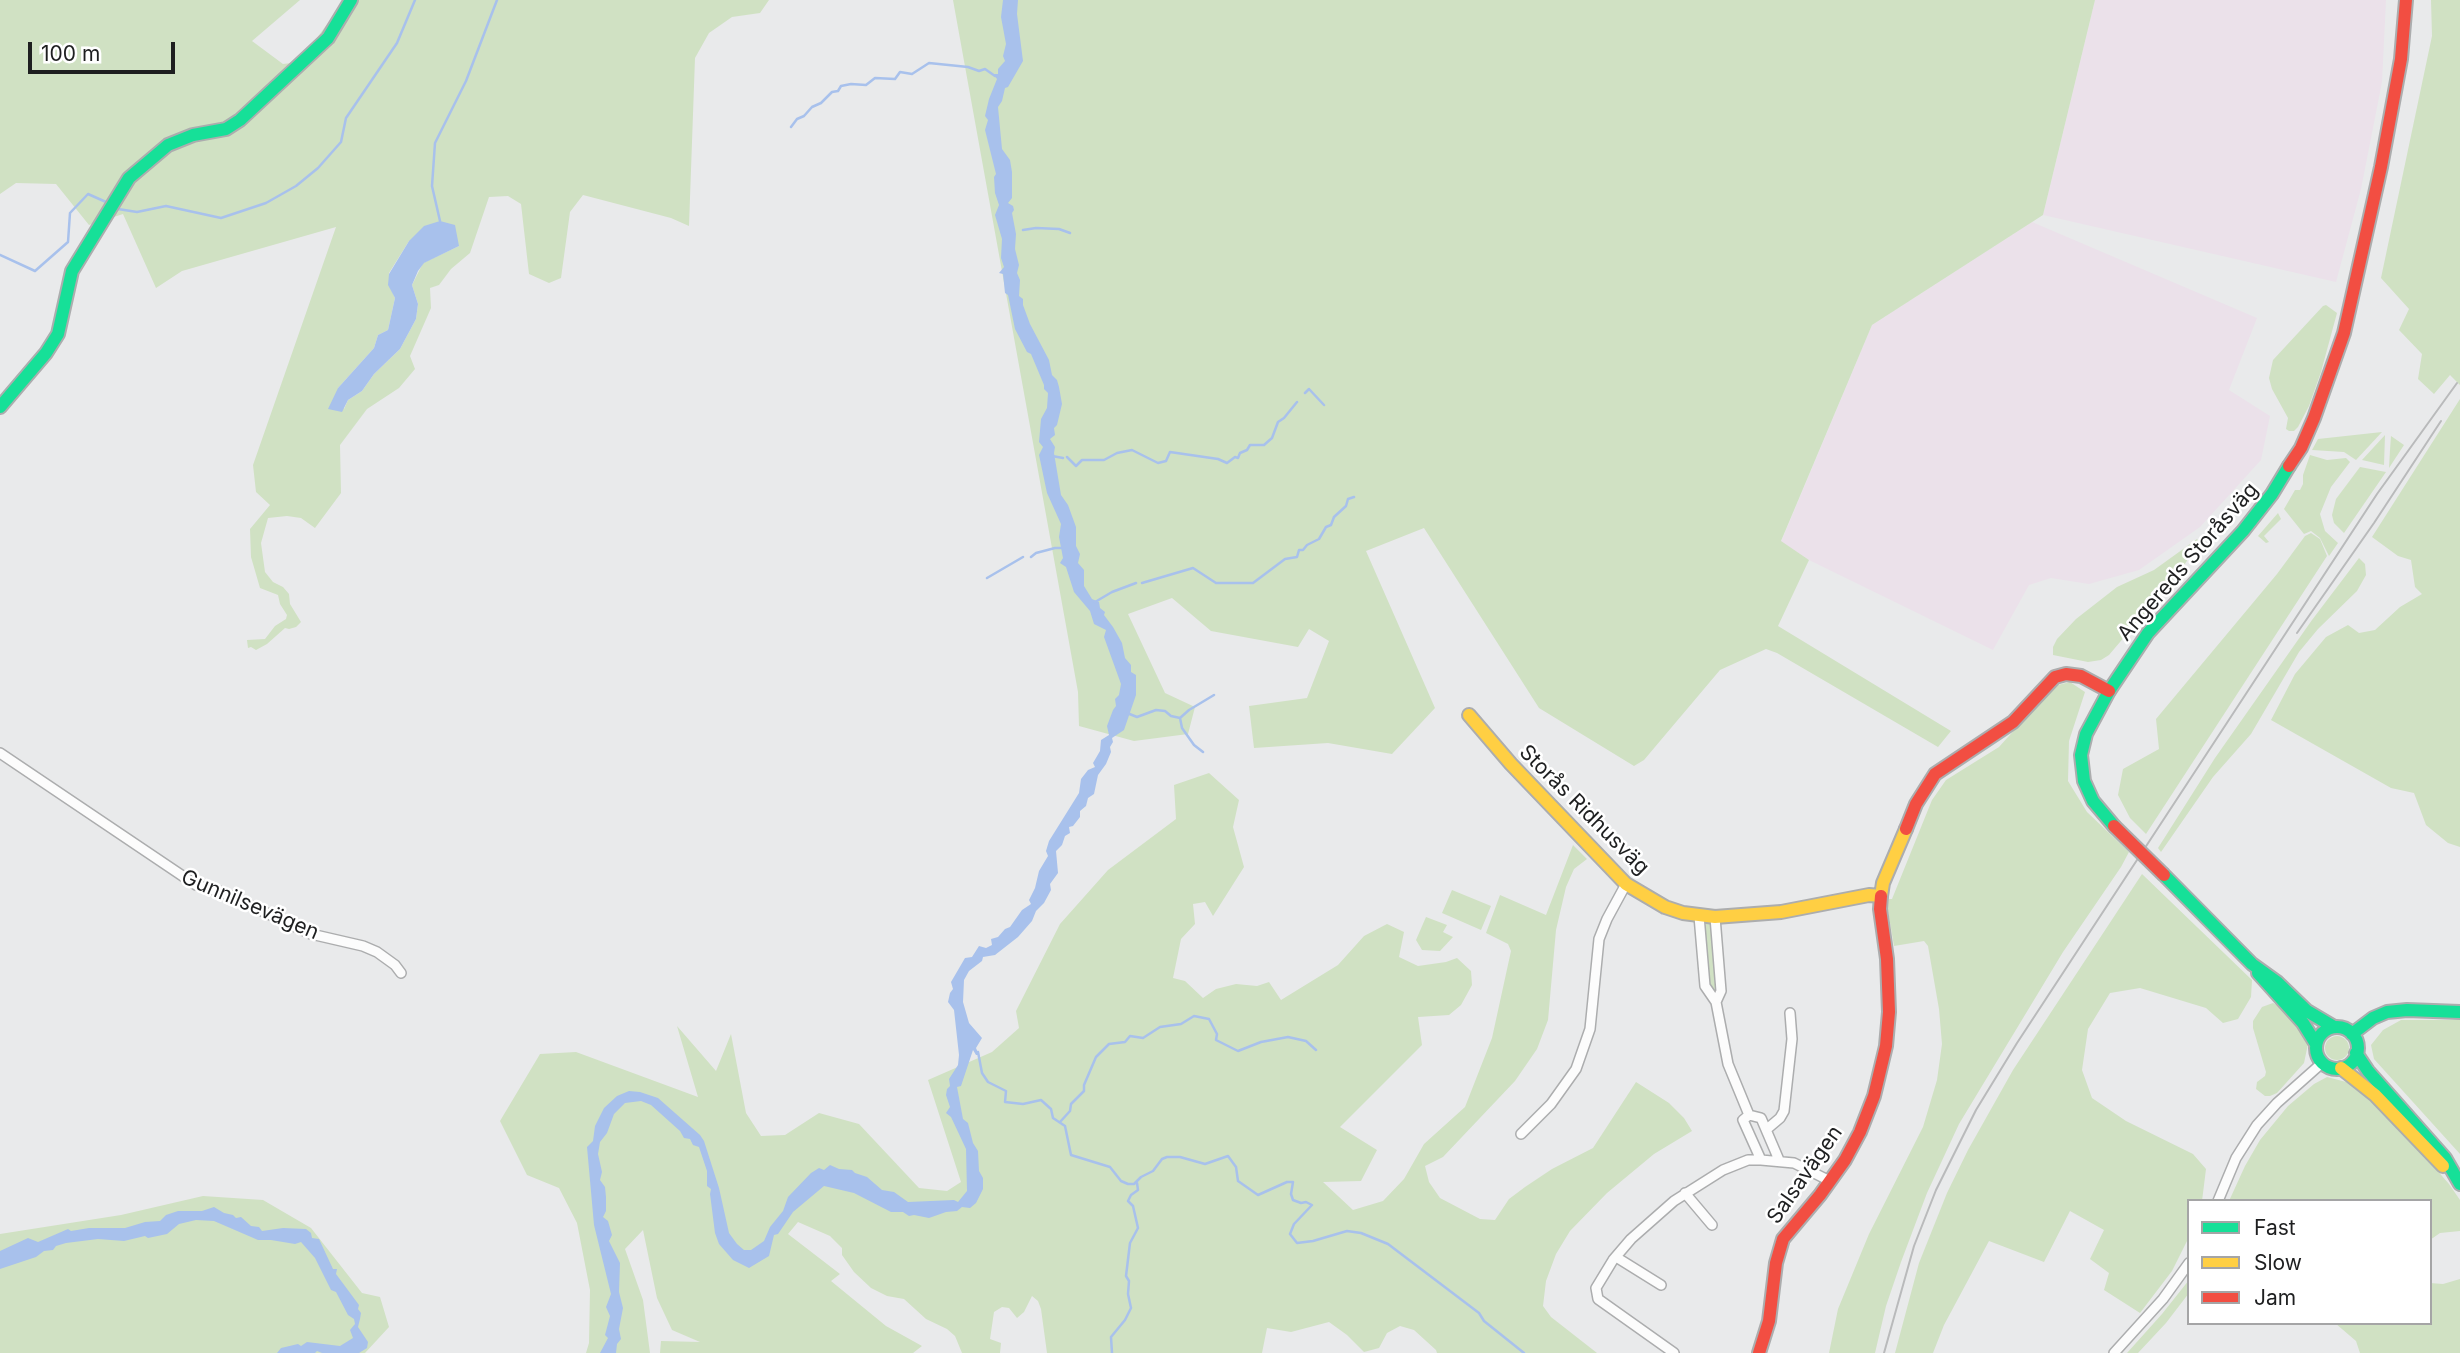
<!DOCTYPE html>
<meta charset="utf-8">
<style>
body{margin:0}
#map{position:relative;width:2460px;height:1353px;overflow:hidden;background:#e9eaeb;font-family:Inter,sans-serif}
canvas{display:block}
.legend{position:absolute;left:2187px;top:1199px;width:245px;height:126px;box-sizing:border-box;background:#fff;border:2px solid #a5a5a6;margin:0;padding:9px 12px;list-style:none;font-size:21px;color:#1e1f20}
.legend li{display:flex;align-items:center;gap:14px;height:35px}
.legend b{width:35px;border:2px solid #a5a5a6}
.scale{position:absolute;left:28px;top:42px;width:147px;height:32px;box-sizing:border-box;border:4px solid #1e1f20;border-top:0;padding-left:9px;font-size:21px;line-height:24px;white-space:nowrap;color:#1e1f20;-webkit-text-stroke:5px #fff;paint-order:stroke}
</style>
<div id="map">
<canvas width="2460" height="1353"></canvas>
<ul class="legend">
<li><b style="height:9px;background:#16e098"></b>Fast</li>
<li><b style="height:9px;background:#ffcf43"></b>Slow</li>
<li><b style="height:9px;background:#f24e42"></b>Jam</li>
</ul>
<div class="scale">100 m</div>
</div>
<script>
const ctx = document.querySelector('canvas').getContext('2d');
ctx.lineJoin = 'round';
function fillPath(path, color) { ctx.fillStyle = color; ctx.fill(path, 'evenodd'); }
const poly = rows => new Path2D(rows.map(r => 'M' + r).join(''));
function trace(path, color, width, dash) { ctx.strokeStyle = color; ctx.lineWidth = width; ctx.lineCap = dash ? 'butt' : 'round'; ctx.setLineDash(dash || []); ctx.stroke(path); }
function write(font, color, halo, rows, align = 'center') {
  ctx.font = font + ' Inter,sans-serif'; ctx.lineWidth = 5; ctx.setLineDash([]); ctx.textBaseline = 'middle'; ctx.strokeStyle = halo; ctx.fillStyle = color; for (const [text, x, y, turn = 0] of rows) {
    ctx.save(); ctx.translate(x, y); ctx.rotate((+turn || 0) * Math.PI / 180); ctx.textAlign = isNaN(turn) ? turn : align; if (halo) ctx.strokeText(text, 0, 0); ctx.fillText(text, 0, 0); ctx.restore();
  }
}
const industrial = poly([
 [2095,0,2386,0,2382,82,2361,189,2336,282,2043,215],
 [2032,222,2257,318,2229,390,2270,416,2261,460,2200,527,2139,570,2089,584,2051,578,2029,585,1993,650,1809,560,1781,542,1872,325]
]);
const green = poly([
 [0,0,300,0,252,41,283,64,299,62,345,0,769,0,760,13,732,17,709,33,695,58,689,226,671,218,583,195,570,212,561,278,549,283,529,274,521,204,508,196,489,197,470,253,451,269,439,285,430,288,431,308,410,356,415,369,399,388,367,409,340,445,341,493,315,528,301,518,287,516,268,518,261,543,265,572,273,582,283,587,289,594,290,604,301,622,296,627,289,629,285,628,267,644,256,650,251,647,248,648,247,640,265,639,275,626,286,619,287,615,280,604,278,595,260,588,251,557,250,529,270,505,256,492,253,465,336,227,182,271,156,288,123,214,89,225,56,184,16,183,0,194],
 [409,241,459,246,423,263,412,285,418,304,416,319,400,349,374,374,362,391,348,400,344,409,338,388,374,348,378,335,388,330,395,298,389,285,389,273],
 [953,0,2095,0,2043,215,1872,325,1781,541,1809,560,1778,626,1951,731,1938,747,1777,653,1766,649,1720,670,1644,760,1634,766,1539,708,1424,528,1366,551,1435,708,1392,754,1328,743,1254,748,1249,706,1307,698,1329,641,1309,629,1298,647,1211,631,1172,598,1128,614,1165,693,1195,707,1188,734,1134,741,1079,726,1078,692],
 [2431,0,2460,0,2460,385,2450,375,2434,394,2418,379,2422,354,2399,330,2409,309,2381,278,2432,36],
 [2326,305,2337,313,2321,372,2309,406,2298,427,2294,431,2289,431,2286,429,2288,418,2272,389,2269,378,2273,360,2323,306],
 [2460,399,2460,847,2448,843,2426,825,2414,793,2391,788,2271,720,2295,674,2326,637,2348,625,2359,633,2375,630,2400,607,2422,594,2415,587,2411,560,2398,556,2372,537],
 [2382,432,2356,460,2344,452,2312,450,2318,439],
 [2385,435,2384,465,2362,460],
 [2391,436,2404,445,2389,468,2390,450],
 [2310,455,2327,460,2346,458,2350,462,2331,487,2320,514,2325,531,2338,543,2329,556,2320,538,2311,531,2304,534,2284,509,2295,490,2300,490,2303,484,2303,475],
 [2360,467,2386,472,2344,533,2334,523,2332,515,2336,499],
 [2278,513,2281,519,2264,536,2269,542,2266,543,2258,536],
 [2311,533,2320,539,2327,556,2146,834,2130,818,2118,795,2123,769,2159,749,2156,719,2277,574,2305,536],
 [2197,539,2199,542,2181,570,2109,655,2101,660,2088,662,2053,655,2053,647,2057,639,2076,619,2117,587,2154,570],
 [2359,558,2365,564,2366,575,2357,591,2318,629,2299,652,2251,734,2213,777,2161,852,2158,848,2215,758,2312,620],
 [2070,682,2085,692,2069,741,2068,781,2087,812,2129,852,2121,867,2063,952,1959,1124,1927,1193,1901,1262,1886,1306,1875,1353,1829,1353,1838,1309,1869,1234,1923,1127,1937,1080,1942,1044,1939,1009,1928,946,1924,941,1894,946,1886,899,1892,899,1932,800,1946,780,1999,747,2054,686],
 [1209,773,1239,800,1233,827,1244,867,1213,916,1205,902,1193,904,1195,924,1181,939,1173,978,1185,981,1203,998,1216,989,1236,984,1257,986,1269,982,1281,1000,1338,965,1364,936,1387,924,1404,932,1399,957,1418,966,1446,962,1457,958,1471,971,1472,985,1461,1005,1449,1015,1418,1017,1422,1045,1340,1127,1377,1150,1361,1181,1323,1182,1353,1210,1383,1201,1404,1179,1424,1144,1465,1107,1492,1038,1511,951,1508,944,1486,933,1500,895,1546,915,1573,845,1587,859,1574,869,1566,887,1556,930,1548,1020,1537,1049,1515,1081,1443,1157,1425,1166,1429,1182,1440,1198,1480,1219,1495,1220,1509,1199,1525,1187,1552,1169,1593,1148,1636,1082,1669,1103,1684,1118,1692,1131,1654,1154,1607,1193,1570,1231,1556,1254,1546,1281,1543,1306,1551,1317,1597,1353,1437,1353,1436,1350,1414,1330,1400,1326,1387,1333,1379,1348,1364,1352,1347,1335,1329,1322,1291,1332,1267,1328,1262,1353,1047,1353,1041,1309,1038,1301,1032,1296,1024,1312,1017,1318,1009,1308,1002,1307,994,1312,990,1339,1001,1343,1000,1353,962,1353,955,1336,947,1329,926,1319,904,1299,887,1296,871,1288,854,1272,842,1255,842,1248,830,1236,798,1222,788,1234,840,1274,831,1281,886,1326,922,1346,913,1353,660,1353,661,1341,700,1342,672,1330,657,1298,643,1230,625,1249,643,1300,650,1353,586,1353,589,1343,590,1290,577,1223,559,1188,527,1175,500,1121,540,1054,576,1052,698,1097,677,1026,716,1071,731,1034,746,1113,761,1136,785,1135,819,1113,859,1124,919,1188,947,1191,961,1182,928,1080,992,1052,1019,1028,1016,1011,1060,924,1108,870,1176,819,1174,785],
 [2142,874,2252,980,2251,997,2238,1019,2223,1023,2206,1008,2140,988,2110,993,2088,1029,2082,1070,2092,1098,2126,1121,2193,1154,2206,1169,2202,1201,2189,1201,2189,1237,2172,1271,2140,1313,2104,1290,2109,1273,2090,1259,2104,1230,2070,1211,2044,1262,1989,1241,1944,1325,1933,1353,1895,1353,1919,1263,1947,1193,1968,1150,2013,1070],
 [1452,890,1491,906,1481,930,1442,913],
 [1426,917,1447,925,1443,932,1453,937,1440,951,1422,950,1416,940],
 [1707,922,1713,926,1718,991,1714,994,1709,987,1703,929],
 [2273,1003,2279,1006,2306,1035,2308,1044,2304,1063,2277,1093,2270,1096,2265,1096,2256,1089,2257,1082,2265,1076,2266,1072,2253,1028,2253,1021,2262,1007],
 [2401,1020,2460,1020,2460,1154,2374,1059,2371,1045,2383,1030],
 '2325 1048a12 12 0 1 1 24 0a12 12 0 1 1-24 0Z',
 [2327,1077,2350,1083,2361,1089,2389,1115,2449,1184,2460,1200,2460,1231,2440,1233,2430,1240,2430,1201,2229,1201,2245,1166,2260,1140,2288,1106,2314,1084],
 [203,1196,263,1200,311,1228,362,1293,380,1297,389,1327,365,1353,0,1353,0,1234,121,1215],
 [2460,1279,2460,1353,2360,1353,2356,1341,2335,1323,2430,1323,2430,1283,2443,1284],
 [2189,1280,2189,1293,2166,1323,2138,1353,2127,1353,2162,1314]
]);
const water = poly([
 [1003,0,1018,0,1017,14,1023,61,1008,87,1005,88,1002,101,998,107,1002,149,1010,160,1012,172,1012,198,1008,203,1013,206,1014,210,1012,213,1016,234,1015,249,1019,265,1017,273,1020,280,1019,296,1023,299,1023,305,1030,324,1049,360,1052,375,1057,380,1059,387,1062,404,1057,425,1054,428,1055,435,1050,439,1055,447,1054,453,1061,495,1068,505,1076,527,1076,546,1080,554,1078,563,1084,570,1084,586,1092,599,1099,602,1100,608,1105,612,1104,615,1113,627,1122,643,1125,658,1131,665,1131,672,1136,675,1136,695,1124,730,1112,738,1113,742,1110,747,1111,752,1106,764,1098,775,1094,794,1088,798,1086,806,1080,811,1080,817,1073,826,1069,827,1070,833,1065,836,1062,845,1056,851,1058,873,1050,884,1051,890,1044,903,1036,911,1032,921,1018,937,995,955,983,957,982,961,969,971,964,980,963,1002,969,1023,982,1038,976,1048,979,1055,976,1055,973,1050,961,1086,957,1087,963,1119,968,1123,973,1143,978,1151,979,1171,983,1178,983,1189,976,1203,970,1208,962,1207,957,1211,946,1212,929,1218,914,1215,909,1216,903,1212,891,1212,854,1193,824,1186,793,1212,778,1234,774,1235,769,1256,749,1268,733,1260,719,1244,715,1233,710,1194,711,1189,707,1186,707,1171,699,1147,693,1145,690,1139,684,1138,680,1131,651,1105,641,1101,625,1103,614,1114,607,1133,600,1142,598,1154,602,1172,600,1180,605,1187,606,1197,606,1211,603,1217,608,1221,612,1235,609,1241,620,1263,619,1292,623,1308,619,1329,621,1339,617,1344,616,1353,600,1353,608,1338,605,1335,610,1316,606,1307,611,1294,594,1225,587,1147,593,1141,595,1126,604,1108,617,1096,629,1091,640,1092,658,1098,700,1135,704,1141,719,1188,729,1233,737,1244,744,1250,751,1250,764,1241,770,1227,783,1211,788,1197,811,1173,819,1168,824,1170,830,1165,839,1169,852,1170,855,1173,867,1177,882,1190,894,1192,908,1202,954,1200,958,1202,967,1191,966,1149,951,1117,946,1113,950,1107,946,1095,947,1089,950,1086,949,1079,958,1065,959,1055,954,1010,948,1002,950,993,953,989,951,982,965,958,972,957,979,946,986,948,992,945,991,939,998,937,1005,929,1010,927,1022,910,1031,904,1029,900,1035,888,1039,871,1048,856,1046,851,1049,841,1079,793,1081,779,1088,770,1095,767,1093,763,1100,751,1101,740,1109,735,1107,726,1113,710,1116,706,1115,699,1119,695,1121,684,1104,637,1106,630,1094,624,1090,611,1074,592,1066,567,1060,563,1063,558,1059,537,1061,524,1047,493,1039,455,1043,447,1039,442,1041,419,1047,408,1048,393,1044,389,1044,385,1031,354,1027,352,1015,329,1008,295,1005,293,1003,274,999,273,1004,267,1001,258,1002,239,995,215,999,205,995,193,994,177,996,174,985,130,988,120,985,116,989,99,997,79,993,74,998,74,998,69,1005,61,1003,56,1006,44,1001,17],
 [440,221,455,225,459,246,424,263,418,271,412,285,418,304,416,319,400,349,374,374,362,391,348,400,342,412,328,409,338,388,374,348,378,335,388,330,395,298,388,285,389,274,409,241,424,226],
 [214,1207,224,1213,233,1215,236,1218,241,1217,251,1226,259,1227,262,1231,283,1228,306,1229,311,1233,312,1238,319,1239,333,1269,337,1269,336,1274,359,1305,358,1309,361,1313,360,1319,358,1327,368,1342,367,1348,359,1353,322,1353,317,1351,315,1353,277,1353,281,1348,298,1344,301,1346,307,1342,340,1346,353,1338,350,1330,355,1324,354,1319,348,1315,336,1292,331,1290,315,1258,301,1242,295,1244,271,1240,258,1240,214,1221,196,1220,179,1224,167,1234,148,1238,145,1236,124,1241,98,1239,66,1243,56,1246,53,1250,44,1251,36,1257,0,1269,0,1251,28,1238,38,1242,68,1229,71,1231,89,1228,125,1228,145,1222,160,1221,166,1215,178,1211,202,1211]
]);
const stream = poly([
 [791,127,797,119,804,116,812,107,821,103,832,92,838,91,841,86,851,84,866,85,875,78,895,79,900,72,912,74,929,63,968,67,979,71,985,69,995,76],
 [118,209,137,212,166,206,221,218,266,203,296,186,318,168,341,142,346,118,397,43,415,0],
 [440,221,432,186,435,143,466,81,497,0],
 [1023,230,1036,228,1059,229,1070,233],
 [0,255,35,271,68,242,70,213,88,194,106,202],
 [1305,393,1309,389,1324,405],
 [1052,456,1063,458],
 [1067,457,1076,466,1082,460,1104,460,1117,453,1132,450,1158,463,1166,461,1170,452,1218,459,1227,463,1235,457,1238,458,1240,453,1247,450,1250,445,1264,445,1272,438,1278,422,1284,418,1297,402],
 [1031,557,1036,553,1055,548,1064,548],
 [987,578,1023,557],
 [1142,583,1193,568,1216,583,1253,583,1285,559,1297,557,1299,550,1303,550,1307,545,1319,539,1326,527,1331,525,1334,517,1346,506,1348,499,1354,497],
 [1095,602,1112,592,1136,583],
 [1127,713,1137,717,1156,710,1165,711,1171,716,1180,718],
 [1180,718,1189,710,1214,695],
 [1180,718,1182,728,1194,745,1203,752],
 [978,1052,982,1073,988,1082,1006,1091,1005,1102,1023,1104,1041,1100,1051,1109,1053,1118,1065,1126,1071,1155,1110,1167,1121,1181,1128,1184,1134,1184,1141,1177,1153,1171,1162,1159,1167,1157,1180,1157,1205,1164,1228,1156,1236,1167,1238,1181,1258,1195,1287,1182,1293,1182,1291,1194,1293,1200,1301,1203,1306,1202,1312,1205,1294,1224,1290,1234,1297,1243,1313,1241,1347,1231,1361,1233,1388,1244,1479,1313,1484,1321,1524,1353],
 [1060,1122,1070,1111,1071,1104,1084,1091,1084,1085,1096,1057,1109,1044,1125,1042,1130,1036,1143,1038,1160,1027,1181,1024,1194,1016,1209,1019,1217,1034,1216,1040,1238,1051,1261,1042,1288,1037,1306,1041,1316,1050],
 [1112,1353,1111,1337,1125,1320,1131,1308,1128,1294,1129,1281,1126,1276,1130,1243,1138,1228,1133,1206,1128,1201,1131,1195,1138,1190,1137,1183]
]);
const street = poly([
 [0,753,196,885,222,892,311,934,363,946,377,952,395,965,401,973],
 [1699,916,1705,986,1716,1002,1721,991,1715,917],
 [1716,1002,1728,1064,1749,1115,1743,1120,1761,1160,1794,1163,1830,1181],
 [1749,1115,1761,1118,1779,1160],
 [1767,1129,1780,1118,1784,1111,1792,1039,1790,1013],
 [1521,1134,1551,1104,1576,1069,1590,1029,1599,939,1607,919,1626,884],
 [1685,1193,1712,1225],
 [2218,1201,2236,1158,2257,1125,2277,1103,2322,1063],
 [1616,1257,1661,1285],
 [1674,1353,1598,1299,1596,1288,1613,1260,1631,1239,1674,1201,1723,1170,1748,1160,1761,1160],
 [2114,1353,2163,1299,2189,1263]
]);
const fast = poly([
 [0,407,46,353,58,334,72,271,129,178,168,145,193,135,226,129,240,120,328,38,351,0],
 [2114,826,2093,801,2084,781,2081,755,2086,734,2109,691,2148,633,2243,531,2272,494,2289,466],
 [2164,875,2252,964,2277,982,2307,1011,2334,1027],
 [2258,973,2303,1023,2316,1044],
 '2316 1048a21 21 0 1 1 42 0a21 21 0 1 1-42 0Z',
 [2352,1034,2373,1018,2387,1012,2407,1010,2460,1012],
 [2356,1053,2368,1071,2445,1158,2460,1184]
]);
const slow = poly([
 [1469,715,1511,764,1626,884,1665,907,1683,913,1715,917,1781,912,1869,895,1881,896,1883,883,1906,829],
 [2341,1068,2375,1095,2443,1166]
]);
const jam = poly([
 [2289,466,2301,448,2314,418,2344,333,2381,167,2401,59,2406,0],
 [1906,829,1916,804,1935,774,2013,722,2055,677,2066,674,2081,676,2109,691],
 [1759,1353,1769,1321,1776,1263,1783,1239,1820,1195,1845,1160,1860,1132,1874,1096,1886,1046,1889,1012,1887,959,1880,909,1881,896]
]);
const tram = poly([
 [2297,633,2374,523,2441,421],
 [1884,1353,1914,1246,1936,1190,1976,1110,2017,1043,2377,494,2457,383]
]);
const jamBridge = poly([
 [2114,826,2164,875]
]);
const streetNames = [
 ["Angereds Storåsväg",2188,562,-49],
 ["Storås Ridhusväg",1584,810,45],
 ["Gunnilsevägen",250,905,23],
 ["Salsavägen",1805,1175,-55]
];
fillPath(industrial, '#ebe1ea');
fillPath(green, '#d0e1c3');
fillPath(water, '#a8c1ec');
trace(stream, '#a8c1ec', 2.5);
trace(street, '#acadae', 12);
trace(fast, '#acadae', 16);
trace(slow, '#acadae', 16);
trace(jam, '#acadae', 16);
trace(street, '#fcfcfc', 9);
trace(fast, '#16e098', 12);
trace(slow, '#ffcf43', 12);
trace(jam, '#f24e42', 12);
trace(tram, '#b9babb', 2);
trace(jamBridge, '#acadae', 16, []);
trace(jamBridge, '#f24e42', 12);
write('21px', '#1e1f20', '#fff', streetNames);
</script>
